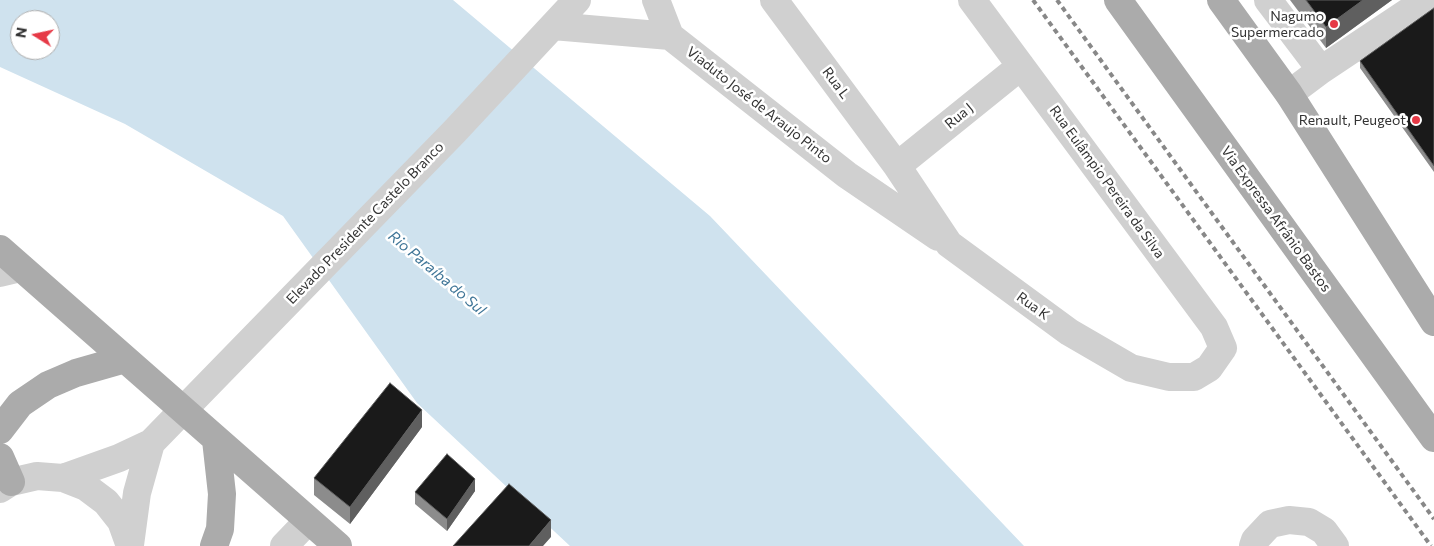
<!DOCTYPE html>
<meta charset="utf-8">
<style>
body{margin:0}
#map{position:relative;width:1434px;height:546px;overflow:hidden;background:#fff;font-family:Commissioner,sans-serif}
canvas{display:block}
.north{position:absolute;left:10px;top:10px;width:50px;height:50px;box-sizing:border-box;background:#fff;border:1px solid #adadad;border-radius:50%;rotate:280deg;font-size:14px;font-weight:700;line-height:20px;text-align:center;color:#333}
.north::after{content:'';display:block;margin:auto;width:18px;height:22px;background:#e63946;clip-path:polygon(50% 0,100% 100%,50% 72%,0 100%)}
</style>
<div id="map">
<canvas width="1434" height="546"></canvas>
<div class="north">N</div>
</div>
<script>
const ctx = document.querySelector('canvas').getContext('2d');
ctx.lineJoin = 'round';
function fillPath(path, color) { ctx.fillStyle = color; ctx.fill(path, 'evenodd'); }
const poly = rows => new Path2D(rows.map(r => 'M' + r).join(''));
function trace(path, color, width, dash) { ctx.strokeStyle = color; ctx.lineWidth = width; ctx.lineCap = dash ? 'butt' : 'round'; ctx.setLineDash(dash || []); ctx.stroke(path); }
function write(font, color, halo, rows, align = 'center') {
  ctx.font = font + ' Commissioner,sans-serif'; ctx.lineWidth = 5; ctx.setLineDash([]); ctx.textBaseline = 'middle'; ctx.strokeStyle = halo; ctx.fillStyle = color; for (const [text, x, y, turn = 0] of rows) {
    ctx.save(); ctx.translate(x, y); ctx.rotate((+turn || 0) * Math.PI / 180); ctx.textAlign = isNaN(turn) ? turn : align; if (halo) ctx.strokeText(text, 0, 0); ctx.fillText(text, 0, 0); ctx.restore();
  }
}
const water = poly([
 [0,0,453,0,710,216,1024,546,570,546,417,403,283,216,125,124,0,67],
 [20,20,50,20,50,50,20,50]
]);
const minor = poly([
 [656,0,670,36,847,175,938,237],
 [774,0,897,166,949,244,1069,332,1131,368,1169,377,1194,377,1209,368,1223,348,1214,327,972,0],
 [1268,0,1321,70],
 [553,26,670,36],
 [1289,94,1321,70,1426,0],
 [897,166,1021,66],
 [0,273,21,268],
 [63,478,119,458,151,443,454,132,577,0],
 [0,489,11,482,37,476,63,478,86,487,106,502,121,521,130,546],
 [130,545,137,493,151,443],
 [284,546,308,521],
 [1253,546,1255,540,1270,524,1289,520,1309,522,1324,531,1335,546]
]);
const major = poly([
 [1118,0,1434,438],
 [1221,0,1289,94,1434,322],
 [0,249,338,546],
 [0,430,20,404,48,385,76,373,125,359],
 [0,457,11,482],
 [214,546,220,529,222,494,216,440]
]);
const rail = poly([
 [1033,0,1431,546],
 [1057,0,1434,519]
]);
const wall = poly([
 [1290,0,1392,0,1326,48],
 [1434,8,1434,172,1360,68,1360,61],
 [422,427,350,524,314,495,314,478],
 [475,491,447,531,415,504,415,492]
]);
const shadedWall = poly([
 [1363,0,1392,0,1326,48,1326,27],
 [422,410,422,427,350,524,350,507],
 [475,479,475,491,447,531,447,519],
 [551,520,551,537,543,546,529,546]
]);
const building = poly([
 [1306,0,1363,0,1326,27,1306,0],
 [1434,8,1434,166,1360,61,1434,8],
 [390,383,422,410,350,507,314,478,390,383],
 [447,454,475,479,447,519,415,492,447,454],
 [509,484,551,520,529,546,453,546,509,484]
]);
const markers = [
 [1334,24,5,"#e63946"],
 [1416,120,5,"#e63946"]
];
const poiNames = [
 ["Nagumo",1324,16],
 ["Supermercado",1324,32],
 ["Renault, Peugeot",1406,120]
];
const streetNames = [
 ["Rua L",836,83,53],
 ["Viaduto José de Araujo Pinto",759,105,38],
 ["Rua J",959,116,-39],
 ["Rua Eulâmpio Pereira da Silva",1107,182,54],
 ["Via Expressa Afrânio Bastos",1276,219,54],
 ["Elevado Presidente Castelo Branco",365,223,-46],
 ["Rua K",1033,306,36]
];
const waterNames = [
 ["Rio Paraíba do Sul",437,273,40]
];
fillPath(water, '#cfe2ee');
trace(minor, '#d0d0d0', 28);
trace(major, '#ababab', 28);
trace(rail, '#888', 4, [5, 4]);
fillPath(wall, '#8c8c8c');
fillPath(shadedWall, '#5f5f5f');
fillPath(building, '#1a1a1a');
trace(building, '#5f5f5f', 1);
for (const [x, y, r, color] of markers) { const dot = new Path2D(); dot.arc(x, y, r, 0, 2 * Math.PI); ctx.fillStyle = color; ctx.fill(dot); trace(dot, '#fff', 2); }
write('14px', '#333', '#fff', poiNames, 'right');
write('14px', '#333', '#fff', streetNames);
write('italic 15px', '#3f7597', '#fff', waterNames);
</script>
